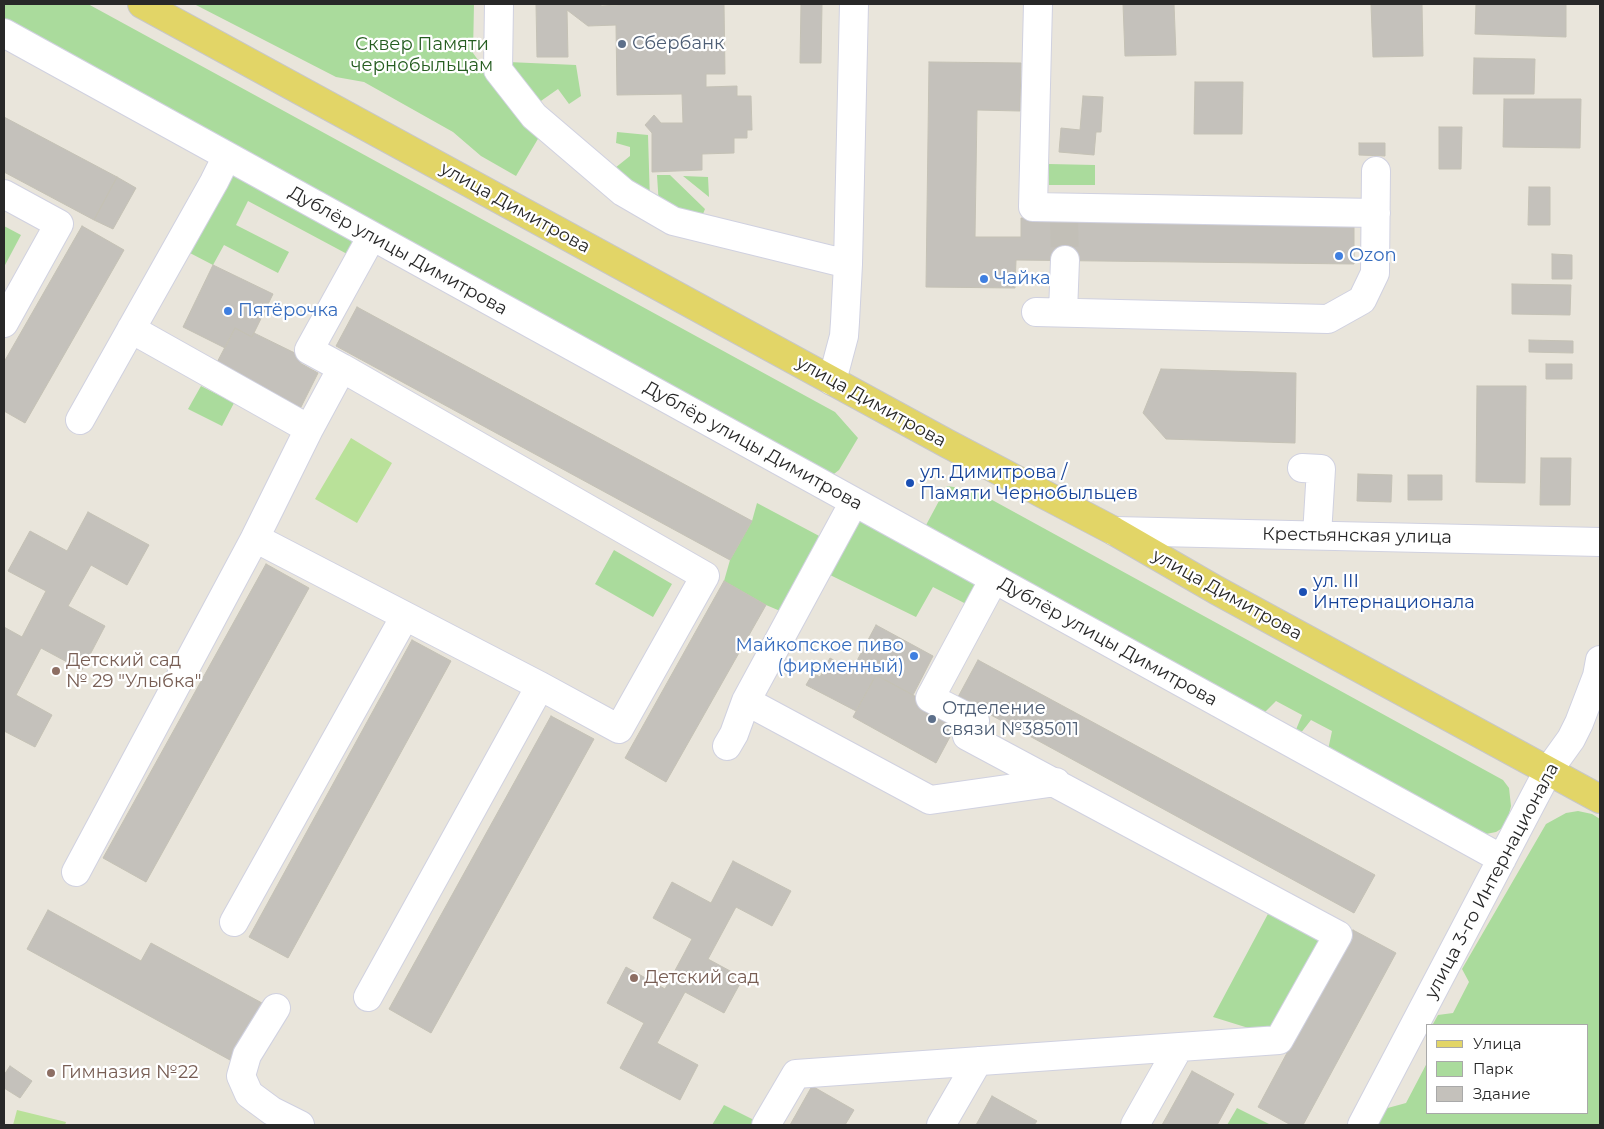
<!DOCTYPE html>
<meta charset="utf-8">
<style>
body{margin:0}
#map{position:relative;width:1604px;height:1129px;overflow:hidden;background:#e9e5db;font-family:Montserrat,sans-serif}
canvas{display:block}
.frame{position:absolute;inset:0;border:5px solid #282828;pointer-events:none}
.legend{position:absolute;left:1426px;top:1024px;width:162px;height:90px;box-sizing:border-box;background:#fff;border:1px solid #a9a9a9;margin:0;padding:6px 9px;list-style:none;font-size:15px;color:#282828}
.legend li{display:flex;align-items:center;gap:10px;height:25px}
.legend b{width:25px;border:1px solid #a9a9a9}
</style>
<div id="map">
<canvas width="1604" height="1129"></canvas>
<div class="frame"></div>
<ul class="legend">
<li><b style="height:6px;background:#e2d567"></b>Улица</li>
<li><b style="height:14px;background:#aadb9c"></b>Парк</li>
<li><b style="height:14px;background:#c4c1bb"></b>Здание</li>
</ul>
</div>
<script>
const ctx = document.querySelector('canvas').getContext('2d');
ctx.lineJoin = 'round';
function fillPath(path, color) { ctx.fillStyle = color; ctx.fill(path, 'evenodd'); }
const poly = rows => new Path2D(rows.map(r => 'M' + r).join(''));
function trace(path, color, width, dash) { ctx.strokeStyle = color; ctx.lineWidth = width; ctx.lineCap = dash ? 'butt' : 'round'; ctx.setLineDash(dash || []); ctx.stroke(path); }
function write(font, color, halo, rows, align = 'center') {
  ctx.font = font + ' Montserrat,sans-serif'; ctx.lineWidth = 4.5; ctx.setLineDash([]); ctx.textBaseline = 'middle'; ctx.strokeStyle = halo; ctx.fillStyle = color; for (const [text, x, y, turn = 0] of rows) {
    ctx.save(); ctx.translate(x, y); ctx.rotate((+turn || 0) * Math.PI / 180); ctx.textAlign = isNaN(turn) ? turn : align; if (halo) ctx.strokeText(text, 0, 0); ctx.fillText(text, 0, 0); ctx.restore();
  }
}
const green = poly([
 [4,4,88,4,835,412,858,438,839,470,830,477,4,23],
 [194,4,474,4,473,53,486,71,542,132,516,176,481,156,453,132,364,82,336,77],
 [508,62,576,65,581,96,569,104,558,89,538,103],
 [617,132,648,135,650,202,610,172,630,156,630,147,616,143],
 [1049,164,1095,165,1095,185,1049,185],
 [230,173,356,240,349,255,248,201,236,225,289,252,278,273,224,245,213,265,188,252],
 [657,175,670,175,705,209,703,214,694,216,659,206],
 [683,176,708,177,709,197],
 [4,226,21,235,4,267],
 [201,386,234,403,222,426,188,409],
 [947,486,974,490,1503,780,1509,788,1511,806,1508,818,1504,827,1496,832,1486,834,1328,750,1332,731,1311,720,1300,734,1295,732,1302,715,1276,701,1263,714,925,527],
 [757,503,823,538,785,613,766,605,724,581,730,560,752,521],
 [868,521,983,584,972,607,933,587,916,617,828,574,858,522],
 [614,550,672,584,653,617,595,584],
 [1578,811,1592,814,1600,819,1600,1125,1375,1125,1384,1109,1406,1103,1428,1061,1428,1113,1588,1113,1588,1025,1434,1025,1433,1024,1438,1015,1453,1013,1469,982,1462,969,1546,824,1566,813],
 [1269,912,1323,938,1271,1035,1213,1017],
 [724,1105,758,1122,756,1125,712,1125],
 [1237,1108,1271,1125,1227,1125]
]);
const pitch = poly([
 [351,438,392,463,357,523,315,499],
 [17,1110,66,1122,65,1125,13,1125]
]);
const building = poly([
 [536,4,601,4,601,6,635,4,724,4,725,74,706,74,706,87,737,86,737,96,751,96,752,130,747,130,747,138,734,138,734,153,702,154,702,170,652,172,652,133,645,125,654,115,661,123,683,123,682,94,617,95,616,25,588,26,567,10,568,57,537,57,536,4],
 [801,4,822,4,821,63,800,63,801,4],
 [1123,4,1174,4,1176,55,1125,56,1123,4],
 [1371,4,1422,4,1423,56,1373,57,1371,4],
 [1476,4,1566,4,1566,37,1475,34,1476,4],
 [1474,58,1535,59,1534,94,1473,94,1474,58],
 [929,62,1021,63,1020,111,977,110,975,237,1021,237,1021,218,1354,222,1354,264,1016,260,1015,288,926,287,929,62],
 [1195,82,1243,82,1242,134,1194,134,1195,82],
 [1083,96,1103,97,1101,132,1096,132,1094,155,1059,152,1061,128,1080,130,1083,96],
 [1504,99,1581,99,1580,148,1503,147,1504,99],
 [4,117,117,177,94,220,4,172,4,117],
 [1439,127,1462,127,1461,169,1439,169,1439,127],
 [1359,143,1385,143,1385,156,1359,155,1359,143],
 [117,177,136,188,113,229,94,220,117,177],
 [1529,187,1550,187,1550,225,1528,225,1529,187],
 [82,226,124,250,25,423,4,411,4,362,82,226],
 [1552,254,1572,255,1572,279,1552,279,1552,254],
 [213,265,273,294,252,337,235,328,225,348,183,327,213,265],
 [1512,284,1571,285,1570,315,1512,314,1512,284],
 [357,307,752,521,730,560,336,346,357,307],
 [235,328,252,337,254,333,303,357,300,363,318,373,298,413,213,370,235,328],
 [1529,340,1573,341,1573,353,1529,352,1529,340],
 [1546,364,1572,364,1572,379,1546,379,1546,364],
 [1161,369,1296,373,1295,443,1166,439,1143,413,1161,369],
 [1477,386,1526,386,1525,483,1476,482,1477,386],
 [1541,458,1571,458,1570,505,1540,505,1541,458],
 [1358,474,1392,475,1391,502,1357,501,1358,474],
 [1408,475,1442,475,1442,500,1408,500,1408,475],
 [88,512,149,545,127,585,91,565,68,606,105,626,82,670,41,648,16,695,52,715,35,747,4,731,4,627,22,637,46,591,8,571,30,531,67,551,88,512],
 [266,564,309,588,146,882,103,858,266,564],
 [724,581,766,605,666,782,625,758,724,581],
 [876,625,933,656,913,695,876,675,856,711,806,685,813,673,820,677,830,658,852,670,876,625],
 [412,640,451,661,288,958,249,937,412,640],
 [978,660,1375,875,1354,913,958,697,978,660],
 [876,675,959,720,936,763,853,717,876,675],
 [551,716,594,739,431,1033,389,1009,551,716],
 [733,861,791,891,772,926,736,907,708,959,743,978,724,1013,685,992,657,1043,698,1065,680,1100,620,1068,644,1023,607,1003,626,967,665,989,692,939,653,918,672,882,711,903,733,861],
 [48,910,141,961,151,943,262,1003,230,1060,27,949,48,910],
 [1353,930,1396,953,1303,1125,1291,1125,1258,1107,1353,930],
 [10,1066,32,1081,20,1098,4,1088,4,1075,10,1066],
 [1192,1071,1234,1094,1217,1125,1162,1125,1192,1071],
 [812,1086,854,1110,845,1125,790,1125,812,1086],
 [992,1096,1037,1121,1034,1125,976,1125,992,1096]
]);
const minorTunnel = poly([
 [1064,219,1065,260]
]);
const minor = poly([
 [499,4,498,70,534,116,623,192,673,221,848,264],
 [1038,4,1033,207,1376,213],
 [4,33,1502,859],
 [4,194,59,224,4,323],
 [1036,312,1328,319,1362,300,1375,273,1376,171],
 [1063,312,1065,260],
 [342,368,309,350,372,236],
 [832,381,844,336,845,322,848,264,854,4],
 [80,420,214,182,227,156],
 [1302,468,1321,469,1317,535],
 [854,502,746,701,930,800,1056,782],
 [1114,531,1600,542],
 [255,538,309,429],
 [727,746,734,734,746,701],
 [76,872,255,538,540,686,619,729,705,576,342,368,309,429,131,329],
 [234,922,405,616],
 [368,997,540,686],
 [276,1008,247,1055,241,1076,249,1094,272,1111,300,1125],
 [766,1125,796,1074,1279,1040,1338,935,967,736,975,721,930,698,994,579],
 [941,1125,978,1061],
 [1135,1125,1179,1047],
 [1362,1125,1548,771,1571,739,1579,723,1597,676,1600,660]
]);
const major = poly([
 [142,4,948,444,1114,531,1216,590,1600,799]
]);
const markers = [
 [622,44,5,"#5c6f8a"],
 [1339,256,5,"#3f7fe0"],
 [984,279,5,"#3f7fe0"],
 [228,311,5,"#3f7fe0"],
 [910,483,5,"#1a4fb4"],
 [1303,592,5,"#1a4fb4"],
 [914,656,5,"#3f7fe0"],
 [56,671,5,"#8d6e63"],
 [932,719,5,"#5c6f8a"],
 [634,978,5,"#8d6e63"],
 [51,1073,5,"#8d6e63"]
];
const serviceNames = [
 ["Сбербанк",632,44],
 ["Отделение",942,709],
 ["связи №385011",942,730]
];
const parkNames = [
 ["Сквер Памяти",422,45],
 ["чернобыльцам",422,66]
];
const streetNames = [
 ["улица Димитрова",515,208,29],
 ["Дублёр улицы Димитрова",398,251,29],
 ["улица Димитрова",871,402,29],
 ["Дублёр улицы Димитрова",753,446,29],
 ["Крестьянская улица",1357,536,1],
 ["улица Димитрова",1227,595,29],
 ["Дублёр улицы Димитрова",1108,642,29],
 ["улица 3-го Интернационала",1492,881,-62]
];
const shopNames = [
 ["Ozon",1349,256],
 ["Чайка",994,279],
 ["Пятёрочка",238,311],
 ["Майкопское пиво",904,646,"right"],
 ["(фирменный)",904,667,"right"]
];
const transitNames = [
 ["ул. Димитрова /",920,473],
 ["Памяти Чернобыльцев",920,494],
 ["ул. III",1313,582],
 ["Интернационала",1313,603]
];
const educationNames = [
 ["Детский сад",66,661],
 ["№ 29 \"Улыбка\"",66,682],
 ["Детский сад",644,978],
 ["Гимназия №22",61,1073]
];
fillPath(green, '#aadb9c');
fillPath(pitch, '#b9e199');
fillPath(building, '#c4c1bb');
trace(building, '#c4c1b5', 1);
trace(minorTunnel, '#c2bfb7', 28, [28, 14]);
trace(minor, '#d0d1e0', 30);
trace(major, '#c7c7c7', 30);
trace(minor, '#fff', 28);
trace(major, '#e2d567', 28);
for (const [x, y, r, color] of markers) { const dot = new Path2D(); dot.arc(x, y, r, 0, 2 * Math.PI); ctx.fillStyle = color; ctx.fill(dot); trace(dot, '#fff', 2); }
write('18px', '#4e5e75', '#fff', serviceNames, 'left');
write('18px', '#255d20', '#fff', parkNames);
write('18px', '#282828', '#fff', streetNames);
write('18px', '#366cbe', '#fff', shopNames, 'left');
write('18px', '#164399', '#fff', transitNames, 'left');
write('18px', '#785e54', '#fff', educationNames, 'left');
</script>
